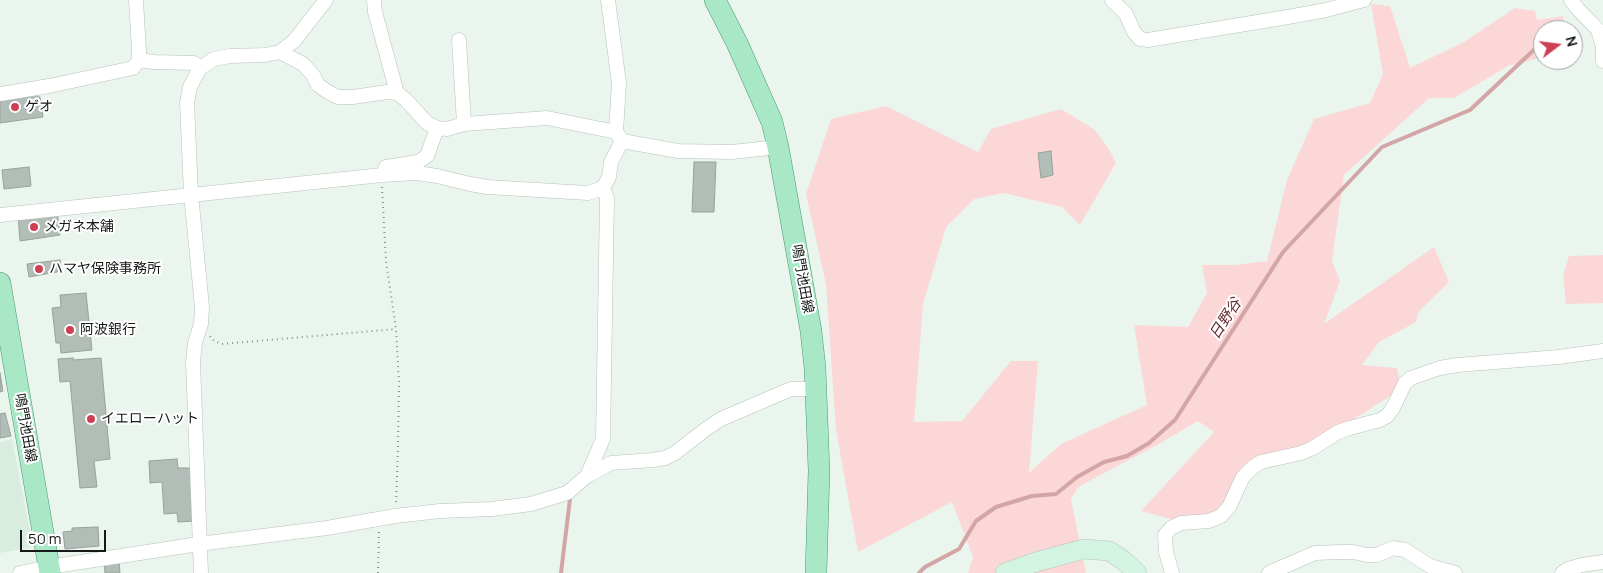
<!DOCTYPE html>
<meta charset="utf-8">
<style>
body{margin:0}
#map{position:relative;width:1603px;height:573px;overflow:hidden;background:#eaf5ee;font-family:Manrope,sans-serif}
canvas{display:block}
.north{position:absolute;left:1533px;top:20px;width:50px;height:50px;box-sizing:border-box;background:#fff;border:1px solid #a1a3a2;border-radius:50%;rotate:75deg;font-size:14px;font-weight:700;line-height:20px;text-align:center;color:#151917}
.north::after{content:'';display:block;margin:auto;width:18px;height:22px;background:#cf3f54;clip-path:polygon(50% 0,100% 100%,50% 72%,0 100%)}
.scale{position:absolute;left:20px;top:530px;width:86px;height:22px;box-sizing:border-box;border:2px solid #151917;border-top:0;padding-left:6px;font-size:15px;line-height:18px;white-space:nowrap;color:#151917;-webkit-text-stroke:4px #fff;paint-order:stroke}
</style>
<div id="map">
<canvas width="1603" height="573"></canvas>
<div class="north">N</div>
<div class="scale">50 m</div>
</div>
<script>
const ctx = document.querySelector('canvas').getContext('2d');
ctx.lineJoin = 'round';
function fillPath(path, color) { ctx.fillStyle = color; ctx.fill(path, 'evenodd'); }
const poly = rows => new Path2D(rows.map(r => 'M' + r).join(''));
function trace(path, color, width, dash) { ctx.strokeStyle = color; ctx.lineWidth = width; ctx.lineCap = dash ? 'butt' : 'round'; ctx.setLineDash(dash || []); ctx.stroke(path); }
function write(font, color, halo, rows, align = 'center') {
  ctx.font = font + ' Manrope,"Noto Sans JP",sans-serif'; ctx.lineWidth = 4; ctx.setLineDash([]); ctx.textBaseline = 'middle'; ctx.strokeStyle = halo; ctx.fillStyle = color; for (const [text, x, y, turn = 0] of rows) {
    ctx.save(); ctx.translate(x, y); ctx.rotate((+turn || 0) * Math.PI / 180); ctx.textAlign = isNaN(turn) ? turn : align; if (halo) ctx.strokeText(text, 0, 0); ctx.fillText(text, 0, 0); ctx.restore();
  }
}
const built = poly([
 [12,439,33,547,0,553,0,442]
]);
const green = poly([
 [1371,4,1390,6,1410,68,1464,42,1515,8,1535,11,1537,20,1563,16,1563,30,1543,30,1543,57,1508,66,1454,98,1429,98,1344,175,1332,261,1340,281,1324,324,1434,247,1449,282,1419,311,1416,322,1379,342,1362,365,1397,368,1401,389,1329,435,1279,453,1245,464,1231,506,1182,522,1141,511,1214,432,1198,421,1157,445,1078,487,1071,499,1086,573,968,573,973,557,952,502,858,552,836,430,826,284,806,194,831,119,886,106,978,152,991,129,1061,109,1095,130,1110,151,1116,163,1080,225,1062,207,1004,193,974,199,946,227,923,304,914,422,962,421,1011,361,1038,361,1029,473,1061,444,1147,405,1134,325,1188,327,1207,293,1202,265,1235,265,1267,261,1287,180,1314,119,1370,103,1383,74],
 [1603,255,1603,303,1566,304,1563,275,1569,256]
]);
const stream = poly([
 [561,573,570,499],
 [919,573,925,567,959,549,976,521,996,507,1032,496,1056,494,1077,477,1104,462,1127,456,1149,443,1175,420,1283,252,1382,147,1470,110,1538,46]
]);
const building = poly([
 [37,91,38,97,40,97,43,117,0,123,0,96,37,91],
 [1051,151,1053,175,1041,178,1038,153,1051,151],
 [694,162,716,162,714,212,692,212,694,162],
 [29,167,31,186,4,189,2,170,29,167],
 [57,211,60,235,20,241,18,215,57,211],
 [60,260,62,271,29,277,27,264,60,260],
 [86,293,92,350,61,353,60,343,56,343,52,308,61,307,60,295,86,293],
 [73,358,73,360,101,358,110,459,94,461,97,487,80,488,70,381,60,382,58,359,73,358],
 [0,373,3,391,0,392,0,373],
 [5,413,11,436,0,438,0,414,5,413],
 [177,459,178,468,191,468,195,521,178,522,177,513,164,514,162,482,150,483,149,461,177,459],
 [98,527,99,546,65,549,63,532,72,531,72,528,98,527],
 [119,561,120,573,105,573,104,563,119,561]
]);
const path = poly([
 [382,187,386,261,396,329,399,382,398,448,396,504],
 [210,336,214,341,222,344,396,329],
 [378,573,379,531]
]);
const street = poly([
 [374,0,375,12,397,93],
 [608,0,619,83,616,132],
 [1112,0,1126,14,1134,32,1140,39,1148,40,1288,17,1326,10,1364,0],
 [1571,0,1577,8,1598,30,1603,47,1603,61],
 [459,40,464,124],
 [280,52,303,64,313,75,318,85,328,92,338,97,353,97,387,92,397,93,406,100,427,123,437,128,447,129,464,124,547,118,616,132,622,141],
 [139,60,154,62,194,63,200,68],
 [0,94,49,86,133,68,139,60,139,51,136,0],
 [383,174,386,167,418,162,427,156,437,128],
 [0,215,382,175,417,173,437,176,470,184,487,187,588,193,603,188,609,177,611,162,622,141,678,151,732,152,778,147],
 [587,476,603,439,607,198,603,188],
 [20,573,49,567,199,544,327,528,395,516,440,511,492,509,531,504,567,493,587,476,611,463,653,460,665,458,675,453,706,429,721,419,791,389,816,389],
 [201,573,193,362,195,343,201,324,202,307,191,194,187,103,190,87,200,68,214,59,230,56,265,55,280,52,294,41,326,0],
 [1172,573,1166,552,1165,535,1171,528,1181,523,1209,521,1221,516,1229,507,1243,477,1253,467,1261,462,1301,453,1313,448,1338,432,1350,428,1380,420,1387,416,1393,408,1405,383,1411,378,1440,368,1457,365,1559,357,1603,351],
 [1269,573,1315,553,1340,552,1353,552,1367,555,1377,555,1393,548,1405,550,1430,566,1455,573],
 [1562,573,1568,569,1582,565,1603,562]
]);
const secondary = poly([
 [1005,573,1036,562,1084,549,1109,551,1123,560,1137,573]
]);
const primary = poly([
 [715,0,737,43,772,122,778,147,811,331,815,368,819,471,816,573],
 [0,283,50,573]
]);
const markers = [
 [15,107,5,"#cf3f54"],
 [34,227,5,"#cf3f54"],
 [39,269,5,"#cf3f54"],
 [70,330,5,"#cf3f54"],
 [91,419,5,"#cf3f54"]
];
const poiNames = [
 ["ゲオ",25,107],
 ["メガネ本舗",44,227],
 ["ハマヤ保険事務所",49,269],
 ["阿波銀行",80,330],
 ["イエローハット",101,419]
];
const streetNames = [
 ["鳴門池田線",802,279,80],
 ["鳴門池田線",25,428,80]
];
const waterNames = [
 ["日野谷",1226,319,-57]
];
fillPath(built, '#d9ece0');
fillPath(green, '#fcd7d8');
trace(stream, '#d3a5a6', 4);
fillPath(building, '#b3bdb7');
trace(building, '#98a29c', 1);
trace(street, '#b7c2bb', 15);
trace(secondary, '#b7c2bb', 20);
trace(primary, '#4f9671', 22);
trace(path, '#88908b', 2, [1, 4]);
trace(street, '#fff', 14);
trace(secondary, '#d4f4e3', 19);
trace(primary, '#a8e8c7', 21);
for (const [x, y, r, color] of markers) { const dot = new Path2D(); dot.arc(x, y, r, 0, 2 * Math.PI); ctx.fillStyle = color; ctx.fill(dot); trace(dot, '#fff', 2); }
write('14px', '#151917', '#fff', poiNames, 'left');
write('14px', '#151917', '#fff', streetNames);
write('italic 15px', '#682d32', '#fff', waterNames);
</script>
